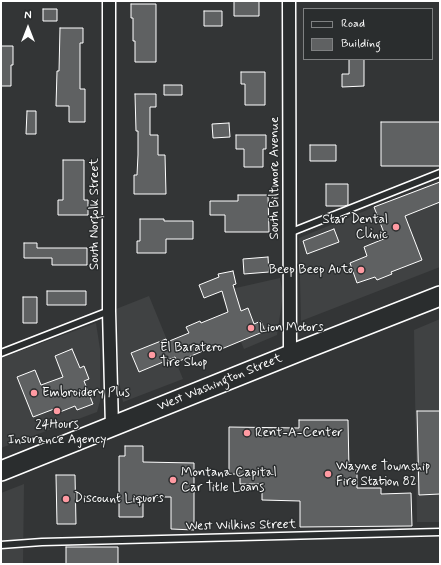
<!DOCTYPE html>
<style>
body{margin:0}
#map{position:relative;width:441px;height:565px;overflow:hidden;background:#333536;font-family:Mynerve,sans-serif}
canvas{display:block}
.frame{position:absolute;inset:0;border:2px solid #fff;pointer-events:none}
.legend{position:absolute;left:303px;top:8px;width:130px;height:52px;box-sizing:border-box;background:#2a2d2e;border:1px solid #7f8182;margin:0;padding:5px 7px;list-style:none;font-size:12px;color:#fff}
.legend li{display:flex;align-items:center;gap:8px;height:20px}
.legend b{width:20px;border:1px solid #7f8182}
.north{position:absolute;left:8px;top:8px;width:40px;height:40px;-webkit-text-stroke:3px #2a2d2e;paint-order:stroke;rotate:0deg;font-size:11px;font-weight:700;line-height:16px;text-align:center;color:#fff}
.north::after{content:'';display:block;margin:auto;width:14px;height:18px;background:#fff;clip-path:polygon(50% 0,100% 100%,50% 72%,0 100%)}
</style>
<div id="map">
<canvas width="441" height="565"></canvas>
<div class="frame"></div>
<ul class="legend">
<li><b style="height:5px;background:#2a2d2e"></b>Road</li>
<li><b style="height:11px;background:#5f6162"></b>Building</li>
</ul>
<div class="north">N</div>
</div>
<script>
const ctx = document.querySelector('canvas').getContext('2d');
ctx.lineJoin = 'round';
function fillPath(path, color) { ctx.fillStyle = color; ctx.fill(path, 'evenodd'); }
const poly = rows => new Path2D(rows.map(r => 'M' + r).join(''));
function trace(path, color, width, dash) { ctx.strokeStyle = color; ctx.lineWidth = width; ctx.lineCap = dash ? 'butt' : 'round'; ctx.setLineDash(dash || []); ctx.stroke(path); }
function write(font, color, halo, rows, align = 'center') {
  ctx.font = font + ' Mynerve,sans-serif'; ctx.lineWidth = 3; ctx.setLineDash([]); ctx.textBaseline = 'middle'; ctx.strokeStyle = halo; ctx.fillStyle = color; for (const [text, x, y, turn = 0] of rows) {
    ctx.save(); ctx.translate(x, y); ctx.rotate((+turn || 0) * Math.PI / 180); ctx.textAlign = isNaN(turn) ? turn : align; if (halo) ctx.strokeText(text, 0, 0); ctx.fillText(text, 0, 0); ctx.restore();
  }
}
const built = poly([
 [440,180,440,267,301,321,299,238],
 [280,278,283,295,277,335,244,349,221,295,227,290],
 [149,296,183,379,123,402,119,381,116,309],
 [440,319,440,522,417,522,414,330],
 [96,323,100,349,100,401,97,412,1,448,1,358],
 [24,484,23,564,1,564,1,493]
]);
const building = poly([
 [234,1,259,1,259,16,234,16,234,1],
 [131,4,156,4,156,62,135,62,135,41,133,41,133,18,131,18,131,4],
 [43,9,57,9,57,21,43,21,43,9],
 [204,11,222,11,222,26,204,26,204,11],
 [60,28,83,28,83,43,80,43,80,89,85,89,85,122,69,122,69,106,56,106,57,71,59,71,60,28],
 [1,46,13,46,13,65,11,65,11,86,1,86,1,46],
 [349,59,364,59,364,86,342,87,342,74,349,74,349,59],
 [241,72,265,72,265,105,245,105,245,84,241,84,241,72],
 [164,85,182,85,182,95,164,95,164,85],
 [135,94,156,94,156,107,150,107,150,135,158,135,158,155,165,155,166,194,134,194,134,175,137,175,138,155,138,131,136,131,135,94],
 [27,111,36,111,36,134,26,134,27,111],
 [381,122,440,122,440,166,381,166,381,122],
 [229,123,230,137,213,138,212,124,229,123],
 [236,135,266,135,266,149,263,149,263,167,244,167,244,149,236,149,236,135],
 [310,145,336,145,336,161,310,161,310,145],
 [63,160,84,160,84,200,88,200,88,215,58,215,58,200,63,200,63,160],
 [440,182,440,202,405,216,422,260,391,272,392,274,377,280,375,277,357,283,350,263,367,256,364,247,386,238,374,207,440,182],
 [326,184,348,184,348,205,344,206,326,206,326,184],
 [238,195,268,195,269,232,225,232,225,215,210,215,210,201,238,201,238,195],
 [140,219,164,219,164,221,193,221,193,239,166,239,166,253,137,253,137,241,140,241,140,219],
 [334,229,339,242,307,254,303,241,334,229],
 [24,243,37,243,37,248,87,248,87,265,52,265,52,258,24,258,24,243],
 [268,257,269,272,244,274,243,259,268,257],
 [233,271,236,284,233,285,241,311,248,308,254,324,261,321,265,331,219,350,217,345,177,362,175,357,139,372,131,353,166,339,167,342,189,333,186,327,200,321,201,323,228,312,222,291,204,298,199,285,219,277,218,274,233,271],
 [47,291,86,291,86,305,47,305,47,291],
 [23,297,37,297,37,323,23,323,23,297],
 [72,349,80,368,84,366,89,379,84,381,93,404,77,410,75,406,55,414,54,409,33,417,17,377,35,370,41,385,63,377,55,356,72,349],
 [417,411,440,411,440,494,419,495,417,411],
 [299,420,348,420,349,470,357,470,357,488,381,488,381,494,411,493,412,526,300,527,300,501,262,500,262,484,240,484,240,474,229,474,229,427,299,428,299,420],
 [125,446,143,446,143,462,194,463,194,530,171,529,171,497,143,497,143,517,119,517,119,456,125,456,125,446],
 [56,475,75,475,76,524,57,524,56,475],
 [66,547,118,547,118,564,66,564,66,547]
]);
const lane = poly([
 [289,233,440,173],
 [1,353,109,311],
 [1,545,42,542,440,532]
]);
const street = poly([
 [109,1,109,311,112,427],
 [289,1,290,355]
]);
const primary = poly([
 [1,471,305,349,440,296]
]);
const markers = [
 [396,227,4,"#ff9aa2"],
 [361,270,4,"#ff9aa2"],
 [251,328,4,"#ff9aa2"],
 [152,355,4,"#ff9aa2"],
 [34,393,4,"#ff9aa2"],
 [57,411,4,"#ff9aa2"],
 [247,433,4,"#ff9aa2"],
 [328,474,4,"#ff9aa2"],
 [173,480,4,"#ff9aa2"],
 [66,499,4,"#ff9aa2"]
];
const streetNames = [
 ["South Biltmore Avenue",275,178,-90],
 ["South Norfolk Street",95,214,-90],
 ["West Washington Street",220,383,-22],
 ["West Wilkins Street",241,526,-1]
];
const poiNames = [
 ["Star Dental",388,220,"right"],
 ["Clinic",388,235,"right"],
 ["Beep Beep Auto",353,270,"right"],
 ["Lion Motors",259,328],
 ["El Baratero",160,348],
 ["Tire Shop",160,363],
 ["Embroidery Plus",42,393],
 ["24Hours",57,425,"center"],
 ["Insurance Agency",57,440,"center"],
 ["Rent-A-Center",255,433],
 ["Wayne Township",336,467],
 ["Fire Station 82",336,482],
 ["Montana Capital",181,473],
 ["Car Title Loans",181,488],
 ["Discount Liquors",74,499]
];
fillPath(built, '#404243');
fillPath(building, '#5f6162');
trace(building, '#fff', 1);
trace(lane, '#fff', 9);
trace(street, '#fff', 15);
trace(primary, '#fff', 22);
trace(lane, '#2a2d2e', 6);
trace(street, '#2a2d2e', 12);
trace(primary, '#2a2d2e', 19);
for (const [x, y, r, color] of markers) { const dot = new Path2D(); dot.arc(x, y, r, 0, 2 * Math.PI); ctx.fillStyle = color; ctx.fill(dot); trace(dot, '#2a2d2e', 1.5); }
write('13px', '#fff', '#2a2d2e', streetNames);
write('13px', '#fff', '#2a2d2e', poiNames, 'left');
</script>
